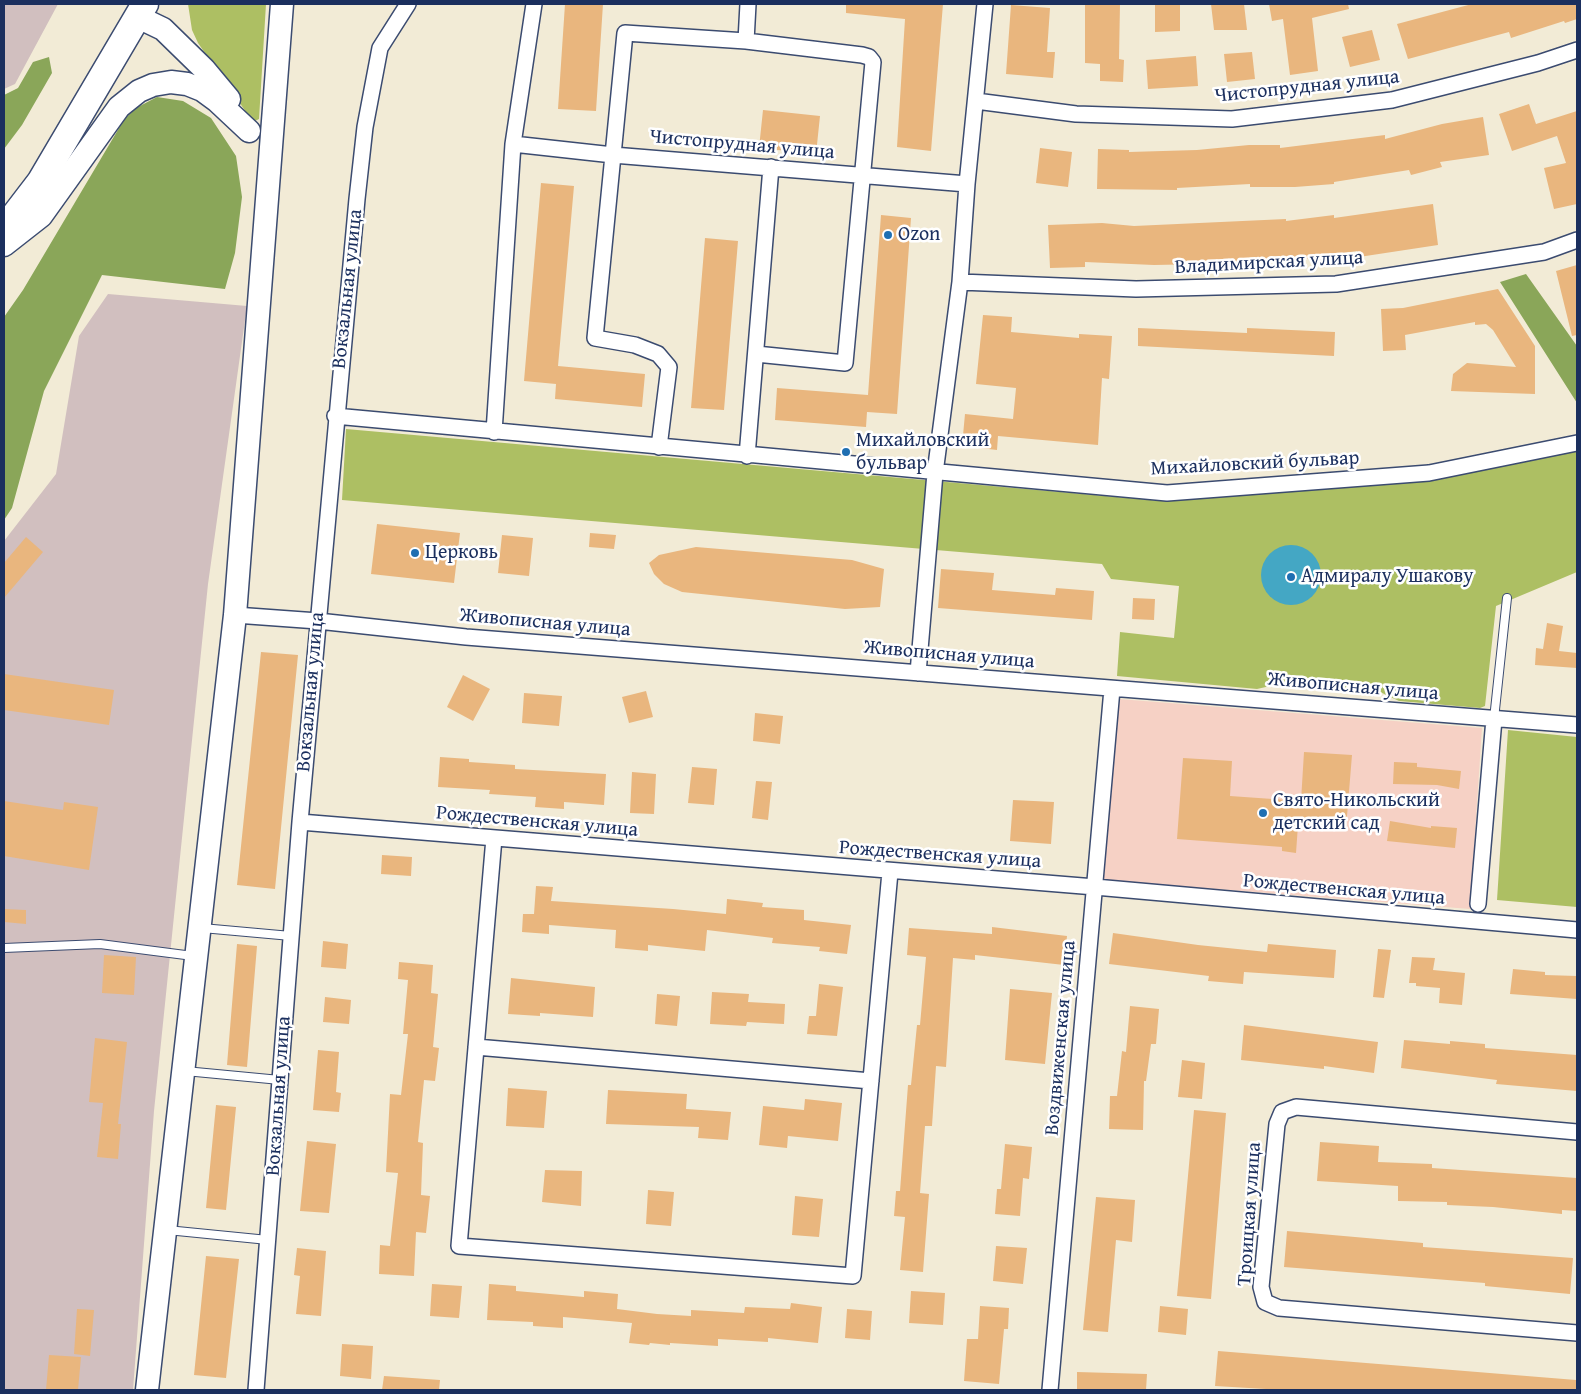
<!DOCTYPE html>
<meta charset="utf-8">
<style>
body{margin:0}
#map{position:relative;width:1581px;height:1394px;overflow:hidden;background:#f2ebd6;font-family:"Gentium Book Plus",serif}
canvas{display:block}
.frame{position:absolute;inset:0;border:5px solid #1b2f5e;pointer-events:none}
</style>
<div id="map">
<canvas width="1581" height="1394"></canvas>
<div class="frame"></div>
</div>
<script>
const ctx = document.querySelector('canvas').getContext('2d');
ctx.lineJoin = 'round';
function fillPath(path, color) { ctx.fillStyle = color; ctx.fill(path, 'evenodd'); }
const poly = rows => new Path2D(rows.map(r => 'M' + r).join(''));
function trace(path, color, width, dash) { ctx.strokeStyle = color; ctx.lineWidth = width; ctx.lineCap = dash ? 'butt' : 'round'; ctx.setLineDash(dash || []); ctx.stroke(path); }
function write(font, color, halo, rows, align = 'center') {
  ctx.font = font + ' "Gentium Book Plus",serif'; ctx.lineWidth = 5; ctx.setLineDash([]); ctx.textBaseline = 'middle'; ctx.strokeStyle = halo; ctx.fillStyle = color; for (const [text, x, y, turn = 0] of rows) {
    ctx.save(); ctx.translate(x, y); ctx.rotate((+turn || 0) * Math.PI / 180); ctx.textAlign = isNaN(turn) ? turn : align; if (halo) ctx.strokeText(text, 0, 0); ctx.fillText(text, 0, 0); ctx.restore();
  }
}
const built = poly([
 [1119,699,1482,728,1470,909,1102,880]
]);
const industrial = poly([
 [4,4,58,4,15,84,4,89],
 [108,294,247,306,208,584,154,1111,133,1390,4,1390,4,541,56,474,79,336]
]);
const green = poly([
 [188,4,266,4,259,119,253,122,198,43,192,30],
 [346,429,1162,501,1429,478,1577,448,1577,572,1496,606,1485,706,1480,708,1399,701,1380,692,1279,684,1257,689,1117,676,1120,632,1174,638,1179,586,1111,579,1102,564,342,500],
 [1508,730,1577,737,1577,907,1497,900]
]);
const forest = poly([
 [49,57,52,73,22,125,4,149,4,95,18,88,33,62],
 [157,97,183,101,211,118,236,156,242,197,235,253,225,289,102,275,44,391,12,508,4,520,4,317,23,290,125,118,138,107],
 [1526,274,1577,346,1577,403,1500,282]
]);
const water = poly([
 '1261 575a30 30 0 1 1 60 0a30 30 0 1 1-60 0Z'
]);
const building = poly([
 [565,4,603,4,596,111,558,109],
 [846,4,943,4,931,151,897,147,905,19,846,13],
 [1085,4,1120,4,1119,59,1124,60,1123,82,1100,81,1100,64,1085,63],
 [1155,4,1180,4,1180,31,1155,32],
 [1211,4,1244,4,1247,30,1214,30],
 [1269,4,1348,4,1349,9,1312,18,1318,71,1290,75,1283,19,1272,21],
 [1472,4,1577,4,1577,19,1565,23,1564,21,1511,38,1509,32,1408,59,1397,24],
 [1011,5,1050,8,1047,52,1055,52,1053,78,1006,74],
 [1372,30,1380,60,1350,67,1342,37],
 [1252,52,1255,79,1227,82,1224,54],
 [1196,56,1198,86,1148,89,1146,60],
 [1529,104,1536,124,1577,111,1577,204,1554,209,1544,168,1566,163,1557,136,1512,151,1499,114],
 [763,110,820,116,816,154,759,148],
 [1483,117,1489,155,1440,162,1442,167,1411,175,1409,170,1334,182,1334,184,1295,187,1250,187,1250,184,1177,188,1177,190,1097,189,1098,149,1129,150,1129,152,1197,150,1249,145,1280,145,1280,148,1385,135,1385,139,1442,124],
 [1040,148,1072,152,1068,187,1036,183],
 [541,183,574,186,558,366,645,374,642,407,555,399,556,384,524,381],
 [1433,204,1438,245,1359,257,1357,251,1306,259,1255,263,1154,265,1085,262,1085,267,1050,268,1048,225,1102,223,1134,226,1286,219,1286,221,1334,215,1334,218],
 [881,215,911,218,897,414,867,412,866,427,775,420,777,388,868,395],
 [705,238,738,241,724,410,691,408],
 [1577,265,1577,335,1572,336,1556,271],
 [1498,289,1535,346,1535,394,1451,391,1453,374,1467,363,1516,367,1493,330,1486,324,1475,325,1475,322,1405,335,1406,350,1383,351,1381,309,1403,308],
 [983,315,1012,317,1011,332,1079,338,1079,334,1112,336,1109,379,1102,378,1098,445,998,436,997,450,962,446,965,414,1013,419,1016,388,976,384],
 [1138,328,1247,333,1247,328,1335,332,1334,356,1138,346],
 [377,524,460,533,454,583,371,574],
 [590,533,616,535,614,549,589,547],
 [502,535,533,538,529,576,498,573],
 [26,537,43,552,4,598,4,563],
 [696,547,852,560,884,569,880,607,845,609,682,592,664,584,654,574,649,563,659,555],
 [941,569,994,573,992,590,1055,595,1056,588,1094,591,1092,620,938,608],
 [1133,598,1155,599,1154,620,1132,619],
 [1547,623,1563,626,1559,651,1577,653,1577,668,1535,665,1536,648,1543,649],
 [261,652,298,655,275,889,237,885],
 [4,674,114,690,109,725,4,710],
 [463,675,490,689,473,721,447,707],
 [646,691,653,717,629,723,622,697],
 [524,693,562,696,559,726,522,723],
 [755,713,783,716,780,744,753,741],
 [1304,752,1352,755,1346,828,1298,825,1296,853,1282,851,1282,847,1177,839,1183,758,1232,761,1230,796,1301,801],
 [440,757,469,759,469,762,515,765,515,769,606,774,604,805,564,802,564,809,535,807,536,797,489,794,490,790,438,787],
 [1394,762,1417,763,1417,767,1461,771,1459,789,1437,785,1393,784],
 [692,767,717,769,714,805,688,803],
 [632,772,656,774,654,814,630,813],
 [756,781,772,782,768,820,752,818],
 [1013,800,1054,802,1051,844,1010,841],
 [4,801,63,810,64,802,98,807,89,870,4,856],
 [1390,821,1431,828,1431,826,1457,828,1455,848,1387,841],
 [382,855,412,857,411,876,381,874],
 [536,886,553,887,551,901,673,909,726,914,727,899,763,903,762,907,804,910,804,920,851,925,847,954,819,951,820,947,772,943,773,938,707,930,705,951,648,945,648,951,615,948,616,930,549,925,549,934,522,932,523,914,534,914],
 [4,909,26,910,26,924,4,922],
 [992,927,1067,936,1064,965,975,955,975,960,953,958,946,1067,936,1066,932,1126,925,1126,920,1193,929,1194,923,1272,900,1270,905,1217,894,1216,896,1191,900,1191,908,1085,911,1085,917,1025,920,1025,926,957,907,955,909,928,992,934],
 [1113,933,1198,945,1267,952,1268,944,1336,950,1334,978,1244,972,1243,984,1208,981,1209,976,1109,964],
 [323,941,348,944,346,969,321,967],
 [237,944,257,946,247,1067,227,1065],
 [1378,949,1391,950,1384,998,1373,997],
 [104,955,136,957,134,995,102,993],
 [1412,957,1435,958,1433,970,1465,973,1462,1005,1439,1003,1440,988,1416,986,1416,983,1409,983],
 [399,962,433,965,431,993,438,994,433,1047,439,1048,435,1081,424,1080,418,1142,423,1143,421,1195,430,1196,426,1233,416,1232,414,1276,379,1274,380,1245,390,1246,398,1173,386,1172,390,1094,401,1095,408,1034,403,1034,408,980,398,979],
 [1513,969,1545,972,1545,975,1577,976,1577,999,1510,994],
 [511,978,595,987,593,1017,540,1013,540,1016,508,1014],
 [819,984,843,987,837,1036,807,1034,809,1016,816,1016],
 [1010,989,1052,993,1045,1064,1005,1060],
 [712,992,749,994,748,1002,785,1004,784,1024,747,1022,746,1026,710,1024],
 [657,994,680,996,677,1026,655,1024],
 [325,997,351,1000,349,1024,323,1022],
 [1130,1006,1159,1009,1156,1044,1151,1044,1146,1081,1144,1081,1143,1130,1109,1129,1110,1096,1117,1096,1122,1051,1126,1052],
 [1244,1025,1378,1042,1374,1073,1324,1066,1324,1069,1241,1060],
 [95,1038,127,1042,118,1124,121,1124,118,1159,97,1157,103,1103,89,1102],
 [1404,1040,1450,1044,1450,1041,1485,1044,1485,1048,1577,1055,1577,1091,1496,1084,1497,1080,1401,1068],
 [318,1050,339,1052,336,1092,341,1093,339,1112,313,1110],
 [1182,1060,1205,1063,1202,1099,1178,1097],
 [508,1088,547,1091,544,1128,506,1126],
 [608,1090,687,1094,686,1109,731,1112,728,1140,698,1138,699,1127,606,1124],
 [805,1099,842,1103,838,1141,788,1136,787,1148,759,1145,763,1106,804,1110],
 [216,1105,236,1107,226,1210,206,1208],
 [1194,1110,1226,1113,1211,1299,1177,1296],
 [307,1141,336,1144,329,1213,300,1211],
 [1320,1142,1379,1146,1378,1162,1432,1164,1432,1168,1577,1178,1577,1211,1562,1210,1562,1214,1493,1207,1447,1205,1447,1202,1398,1201,1398,1186,1317,1181],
 [1005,1144,1032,1147,1029,1179,1023,1178,1020,1216,995,1214,997,1189,1001,1189],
 [545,1170,582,1171,581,1206,542,1202],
 [648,1190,674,1192,671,1226,646,1224],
 [795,1196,823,1199,819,1237,792,1235],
 [1096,1197,1135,1200,1132,1242,1116,1240,1108,1332,1083,1330],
 [1287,1231,1423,1243,1423,1247,1573,1258,1570,1294,1485,1286,1485,1283,1284,1267],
 [996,1246,1027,1248,1023,1284,993,1281],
 [297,1248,326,1251,321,1316,296,1314,300,1276,294,1275],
 [206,1256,239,1259,226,1378,194,1375],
 [432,1284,462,1286,459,1318,430,1316],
 [489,1284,516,1286,516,1291,584,1297,584,1291,618,1294,617,1309,657,1314,691,1316,691,1310,744,1313,745,1307,790,1309,791,1303,822,1307,818,1343,768,1338,768,1342,718,1339,718,1346,670,1343,670,1345,650,1343,649,1345,629,1343,632,1323,563,1317,563,1328,533,1326,533,1322,487,1320],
 [911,1291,945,1293,943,1325,909,1323],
 [980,1306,1009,1308,1008,1329,1004,1329,999,1384,964,1381,967,1339,978,1339],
 [1160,1306,1188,1309,1186,1335,1158,1332],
 [77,1309,94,1310,90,1356,74,1354],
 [847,1309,872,1311,870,1340,845,1338],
 [342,1344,373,1346,371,1379,340,1376],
 [1218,1351,1576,1380,1576,1390,1283,1390,1215,1386],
 [49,1355,81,1357,78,1390,46,1390],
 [1077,1372,1147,1374,1146,1390,1077,1390],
 [384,1376,440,1380,439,1390,382,1390]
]);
const service = poly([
 [1494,719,1507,598],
 [202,928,291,936],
 [4,948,100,944,193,956],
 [185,1071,280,1080],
 [167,1230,268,1240]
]);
const minor = poly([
 [746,41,862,55,869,57,873,62,845,363,756,354],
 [976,101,1076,114,1232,119,1392,100,1538,63,1577,50],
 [513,144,613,155,967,184],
 [960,282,1136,289,1336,284,1544,252,1577,240],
 [335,416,1167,493,1429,473,1577,443],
 [494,432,513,144,534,4],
 [659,447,669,367,658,354,635,345,595,338,625,33,746,41,748,4],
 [747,456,771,167],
 [235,615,318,621,466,637,1577,725],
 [918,673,935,473,960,282,967,184,985,4],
 [300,822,1095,887,1577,930],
 [494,838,459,1246,853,1276,890,872],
 [1478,904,1494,719],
 [476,1047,871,1081],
 [1577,1132,1296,1107,1282,1112,1277,1124,1261,1287,1265,1302,1279,1308,1577,1333],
 [256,1390,300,822,357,199,365,127,380,48,408,4],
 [1050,1390,1112,689]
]);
const secondary = poly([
 [138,17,163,29,204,69,229,99],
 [4,245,41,216,119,107,139,91,153,85,171,82,187,84,202,90,217,101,249,131],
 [147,1390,235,615,282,4]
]);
const trunk = poly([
 [4,229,40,182,145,4]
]);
const markers = [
 [888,235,5,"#1f6fb2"],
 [846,452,5,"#1f6fb2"],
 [415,553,5,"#1f6fb2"],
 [1291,577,5,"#1f6fb2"],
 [1263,813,5,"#1f6fb2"]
];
const streetNames = [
 ["Чистопрудная улица",1307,87,-6],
 ["Чистопрудная улица",742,145,5],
 ["Владимирская улица",1269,263,-3],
 ["Вокзальная улица",348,289,-84],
 ["Михайловский бульвар",1255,464,-3],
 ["Живописная улица",545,623,5],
 ["Живописная улица",949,655,5],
 ["Живописная улица",1353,687,5],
 ["Вокзальная улица",311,692,-85],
 ["Рождественская улица",537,822,5],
 ["Рождественская улица",940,855,4],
 ["Рождественская улица",1344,890,5],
 ["Воздвиженская улица",1061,1038,-85],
 ["Вокзальная улица",279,1096,-86],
 ["Троицкая улица",1250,1214,-86]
];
const poiNames = [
 ["Ozon",898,235],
 ["Михайловский",856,441],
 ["бульвар",856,464],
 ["Церковь",425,553],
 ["Адмиралу Ушакову",1301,577],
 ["Свято-Никольский",1273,801],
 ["детский сад",1273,824]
];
fillPath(built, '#f6d1c5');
fillPath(industrial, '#d1bfbf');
fillPath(green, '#adbf63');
fillPath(forest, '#8aa659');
fillPath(water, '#44a7c4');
fillPath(building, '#e9b67e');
trace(service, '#3b4b70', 10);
trace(minor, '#3b4b70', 18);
trace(secondary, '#3b4b70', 25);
trace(trunk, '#3b4b70', 29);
trace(service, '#fff', 8);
trace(minor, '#fff', 15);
trace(secondary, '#fff', 22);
trace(trunk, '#fff', 26);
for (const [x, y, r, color] of markers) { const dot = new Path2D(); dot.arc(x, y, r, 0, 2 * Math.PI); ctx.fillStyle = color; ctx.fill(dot); trace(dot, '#fff', 2); }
write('20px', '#1b2f5e', '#fff', streetNames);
write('20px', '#1b2f5e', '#fff', poiNames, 'left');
</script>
